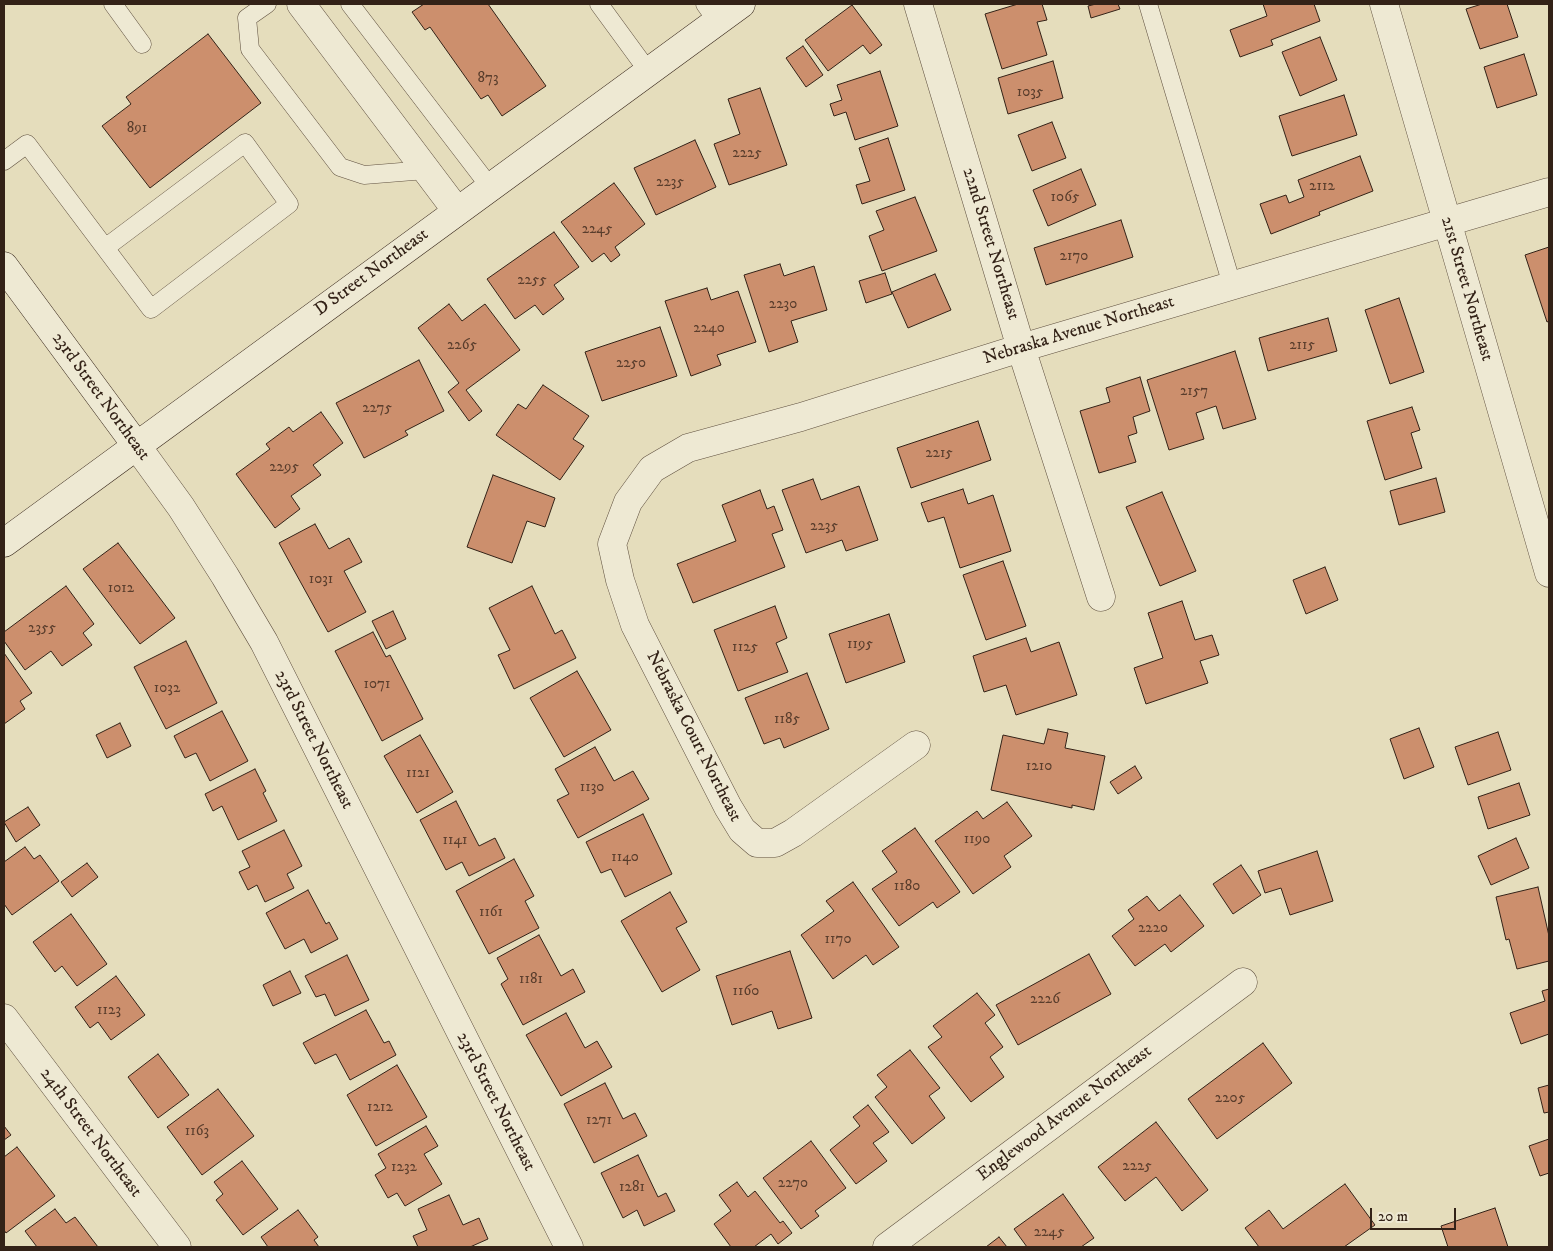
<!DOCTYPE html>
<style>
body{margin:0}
#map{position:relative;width:1553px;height:1251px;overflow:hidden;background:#e5ddbc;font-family:"IM FELL DW Pica",serif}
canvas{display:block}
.frame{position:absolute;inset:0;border:5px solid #332217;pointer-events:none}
.scale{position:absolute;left:1370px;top:1208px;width:86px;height:22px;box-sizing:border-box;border:2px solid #332217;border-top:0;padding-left:6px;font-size:15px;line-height:18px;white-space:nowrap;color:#332217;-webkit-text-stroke:4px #eee9d3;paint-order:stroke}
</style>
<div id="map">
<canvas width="1553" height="1251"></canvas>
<div class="frame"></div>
<div class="scale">20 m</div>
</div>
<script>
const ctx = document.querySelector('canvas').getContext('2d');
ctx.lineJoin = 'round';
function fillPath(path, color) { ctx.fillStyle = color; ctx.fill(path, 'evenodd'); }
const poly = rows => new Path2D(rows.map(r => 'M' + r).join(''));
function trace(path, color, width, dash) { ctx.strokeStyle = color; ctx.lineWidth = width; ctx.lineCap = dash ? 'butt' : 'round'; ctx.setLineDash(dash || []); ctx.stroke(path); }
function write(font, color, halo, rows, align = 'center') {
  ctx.font = font + ' "IM FELL DW Pica",serif'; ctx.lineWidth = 5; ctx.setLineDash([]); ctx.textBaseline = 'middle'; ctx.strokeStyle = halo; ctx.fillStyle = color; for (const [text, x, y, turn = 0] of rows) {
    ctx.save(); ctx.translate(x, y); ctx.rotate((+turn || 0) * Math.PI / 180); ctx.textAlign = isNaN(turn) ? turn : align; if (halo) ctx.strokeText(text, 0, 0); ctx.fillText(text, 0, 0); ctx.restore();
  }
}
const building = poly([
 [424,4,488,4,546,86,502,116,488,95,481,99,430,27,425,30,412,12,424,4],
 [1018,4,1042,4,1047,20,1037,22,1047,55,1002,69,985,14,1018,4],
 [1096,4,1118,4,1120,9,1091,18,1088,6,1096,4],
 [1263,4,1314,4,1320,21,1271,40,1273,45,1240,57,1230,30,1267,16,1263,4],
 [1482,4,1507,4,1518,37,1480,49,1466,9,1482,4],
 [852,5,882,45,870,54,863,45,828,71,805,40,852,5],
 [208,34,261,103,150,188,102,126,131,104,126,97,208,34],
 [1320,37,1337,80,1300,96,1282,52,1320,37],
 [803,46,823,75,806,87,786,58,803,46],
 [1524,54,1537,95,1497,108,1484,67,1524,54],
 [1053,61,1063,98,1008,114,998,78,1053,61],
 [880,71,898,126,855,140,846,112,834,116,830,104,842,100,837,85,880,71],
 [760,88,787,165,729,185,714,144,740,134,728,99,760,88],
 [1344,95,1357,135,1292,156,1279,116,1344,95],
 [1052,122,1066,158,1032,171,1018,135,1052,122],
 [888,138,905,190,862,204,856,185,870,181,859,148,888,138],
 [695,140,716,187,656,215,634,168,695,140],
 [1360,156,1373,191,1319,212,1320,215,1271,234,1260,204,1286,195,1289,203,1304,197,1298,180,1360,156],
 [1081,169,1096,205,1048,226,1033,190,1081,169],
 [614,183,645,224,615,247,620,255,611,262,604,253,592,262,561,222,614,183],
 [915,197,937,251,882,271,869,236,884,230,876,211,915,197],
 [1121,220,1133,257,1046,285,1034,248,1121,220],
 [554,232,579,267,554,285,564,299,543,315,535,305,515,319,487,279,554,232],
 [1549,247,1549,321,1547,322,1525,255,1549,247],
 [780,264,784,276,814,266,827,310,791,321,798,342,769,352,744,275,780,264],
 [885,273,892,294,866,303,859,281,885,273],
 [935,274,951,310,908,328,892,292,935,274],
 [707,288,711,300,738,291,756,342,717,355,721,365,691,376,665,301,707,288],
 [1399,298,1424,372,1390,384,1365,310,1399,298],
 [449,304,462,321,485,304,520,350,466,390,482,411,469,421,448,392,459,383,418,328,449,304],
 [1328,318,1337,351,1268,371,1259,338,1328,318],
 [660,327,677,376,602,401,585,352,660,327],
 [1235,351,1256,419,1223,429,1216,406,1196,413,1204,439,1169,450,1147,380,1235,351],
 [419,360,444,411,405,431,408,435,364,458,336,403,419,360],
 [1140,377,1150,411,1133,417,1137,433,1128,436,1136,462,1099,473,1080,411,1110,402,1106,388,1140,377],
 [543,385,589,416,573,439,584,446,560,480,496,435,518,404,526,409,543,385],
 [1412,407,1420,430,1411,433,1422,468,1385,480,1367,421,1412,407],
 [321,412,343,443,313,465,321,475,291,496,300,509,275,528,236,474,270,449,266,444,289,427,293,432,321,412],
 [978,421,991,460,911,488,897,448,978,421],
 [493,475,555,498,545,527,527,521,512,563,467,547,493,475],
 [1436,478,1445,512,1399,525,1390,491,1436,478],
 [813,479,821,500,859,486,878,540,846,551,842,540,806,553,782,490,813,479],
 [963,489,968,504,993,495,1011,551,960,568,944,517,928,522,921,503,963,489],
 [760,490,767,509,774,506,783,530,772,534,785,567,693,603,677,564,736,541,722,505,760,490],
 [1162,492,1196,571,1160,586,1126,507,1162,492],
 [315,524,329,549,349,538,362,562,344,571,366,612,328,632,279,543,315,524],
 [118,543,175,618,140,644,83,569,118,543],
 [1003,561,1026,626,986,640,963,575,1003,561],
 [1325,567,1338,600,1306,614,1293,580,1325,567],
 [66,586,94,624,83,633,92,645,62,666,51,651,25,670,4,641,4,632,66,586],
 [532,586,555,634,562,630,576,658,514,689,498,655,510,650,489,608,532,586],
 [1182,601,1195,640,1212,635,1219,655,1200,661,1208,683,1146,704,1134,668,1163,658,1148,613,1182,601],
 [775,606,787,638,776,643,788,672,738,691,714,630,775,606],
 [393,611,406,639,386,649,372,621,393,611],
 [889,614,905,662,846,683,829,634,889,614],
 [373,632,386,657,390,655,423,719,382,741,335,651,373,632],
 [1026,638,1031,652,1059,642,1077,695,1016,715,1006,685,984,692,973,656,1026,638],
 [186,641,217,703,166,729,134,667,186,641],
 [4,653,32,693,20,701,25,709,4,724,4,653],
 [577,671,611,730,564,757,530,698,577,671],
 [807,673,829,729,784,748,780,738,764,744,745,698,807,673],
 [222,711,248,761,210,781,196,753,185,758,174,736,222,711],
 [120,723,131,746,107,758,96,735,120,723],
 [1419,728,1434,767,1404,779,1390,739,1419,728],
 [1048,729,1068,733,1065,748,1105,756,1094,810,1072,805,1072,808,991,790,1003,735,1044,744,1048,729],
 [1498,732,1511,770,1468,785,1455,747,1498,732],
 [420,735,453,792,417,813,384,756,420,735],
 [595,747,614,781,633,771,649,799,578,838,557,800,569,794,555,769,595,747],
 [1135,766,1142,778,1118,794,1110,782,1135,766],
 [255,769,266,791,263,793,277,821,238,840,222,806,213,811,205,794,255,769],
 [1519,783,1530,815,1488,829,1478,797,1519,783],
 [456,801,479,846,495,838,505,858,469,876,462,862,446,870,420,820,456,801],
 [1007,802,1032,836,1004,856,1011,867,973,894,935,841,977,811,983,819,1007,802],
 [28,807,40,825,16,842,4,822,28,807],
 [643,814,672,874,625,897,611,869,601,873,586,842,643,814],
 [915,828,960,892,937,908,933,902,899,926,872,889,897,872,882,851,915,828],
 [284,830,302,866,287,874,294,888,265,902,257,885,248,890,239,872,250,867,242,851,284,830],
 [1516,838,1529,868,1491,885,1478,856,1516,838],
 [25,847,34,859,40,855,59,881,12,915,4,904,4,862,25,847],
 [1317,851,1333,901,1290,915,1281,888,1265,893,1258,871,1317,851],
 [514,859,534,896,525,901,539,928,489,954,456,891,514,859],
 [87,863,98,877,72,897,61,882,87,863],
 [1241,865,1261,895,1233,914,1213,884,1241,865],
 [853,882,899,947,873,965,866,955,833,979,801,935,834,911,826,901,853,882],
 [1538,887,1549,936,1549,961,1517,969,1509,939,1506,940,1496,897,1538,887],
 [308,890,326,924,329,922,338,939,311,953,304,939,285,949,266,913,308,890],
 [670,892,687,922,676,928,700,970,662,992,621,921,670,892],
 [1180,895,1204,926,1171,952,1165,944,1135,966,1112,936,1134,919,1128,910,1147,896,1159,911,1180,895],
 [71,914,107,964,77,986,62,966,55,972,33,942,71,914],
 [539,935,561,976,573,969,585,992,523,1025,501,984,508,979,497,958,539,935],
 [790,951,812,1018,778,1029,772,1011,732,1025,716,976,790,951],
 [1089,954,1111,994,1018,1045,996,1005,1089,954],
 [347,955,369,1000,335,1016,325,994,316,997,305,976,347,955],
 [290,971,301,993,273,1006,263,985,290,971],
 [116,976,145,1015,111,1040,98,1022,90,1028,75,1007,116,976],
 [1549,989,1549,1034,1521,1044,1510,1013,1545,1001,1542,991,1549,989],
 [977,993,995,1015,985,1023,1003,1047,990,1057,1004,1077,971,1102,928,1047,942,1037,933,1026,977,993],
 [366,1010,384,1043,389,1041,396,1055,350,1080,336,1054,315,1064,303,1043,366,1010],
 [566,1013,585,1048,597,1041,612,1067,561,1096,526,1035,566,1013],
 [1263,1043,1292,1083,1217,1139,1188,1099,1263,1043],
 [910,1050,940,1088,929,1096,945,1118,912,1144,875,1097,887,1087,877,1075,910,1050],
 [158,1054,189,1095,158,1118,128,1077,158,1054],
 [397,1065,427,1117,376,1146,347,1095,397,1065],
 [605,1083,623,1119,635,1113,647,1136,594,1163,564,1104,605,1083],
 [1549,1085,1549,1112,1544,1113,1538,1088,1549,1085],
 [218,1089,254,1136,202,1175,167,1127,218,1089],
 [868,1105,889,1132,873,1143,887,1161,856,1184,830,1150,860,1126,853,1117,868,1105],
 [1156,1122,1208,1190,1182,1211,1156,1177,1125,1201,1098,1167,1156,1122],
 [4,1126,11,1135,4,1140,4,1126],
 [426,1126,438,1146,424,1154,442,1184,405,1206,397,1193,388,1198,375,1175,386,1168,378,1154,426,1126],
 [1549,1139,1549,1173,1540,1176,1529,1146,1549,1139],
 [811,1141,846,1188,815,1211,819,1216,801,1229,763,1178,811,1141],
 [17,1147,55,1196,6,1233,4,1230,4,1157,17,1147],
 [638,1155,658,1197,666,1193,675,1211,644,1226,637,1210,623,1218,601,1173,638,1155],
 [242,1161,278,1209,243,1235,216,1200,223,1194,214,1182,242,1161],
 [737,1182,748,1197,755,1191,780,1223,783,1221,792,1233,778,1244,771,1234,754,1247,731,1247,714,1224,731,1211,719,1195,737,1182],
 [1345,1184,1375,1225,1344,1247,1259,1247,1245,1228,1269,1210,1283,1229,1345,1184],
 [1063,1194,1094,1238,1081,1247,1027,1247,1014,1229,1063,1194],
 [449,1195,463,1225,479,1218,488,1239,470,1247,418,1247,413,1236,427,1230,418,1209,449,1195],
 [1495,1208,1508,1247,1448,1247,1441,1226,1495,1208],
 [55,1209,66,1223,75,1217,98,1247,37,1247,25,1231,55,1209],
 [298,1210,318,1237,314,1240,319,1247,268,1247,261,1237,298,1210],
 [999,1237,1007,1247,986,1247,999,1237]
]);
const lane = poly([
 [113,4,142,44],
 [267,4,247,18,250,49,340,167,364,175,426,170],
 [350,4,490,187],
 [599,4,648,71],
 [705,4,717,21],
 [1148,4,1232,285],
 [4,161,27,144,151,309,289,204,245,143,105,248]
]);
const street = poly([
 [301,4,457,211],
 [918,4,1021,348,1101,597],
 [1384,4,1549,573],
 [136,445,181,507,225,576,264,642,569,1247],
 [916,745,793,833,775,843,757,843,742,830,728,807,635,625,620,580,612,544,628,502,652,469,688,448,801,417,1021,348,1549,192],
 [4,1018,177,1247],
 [887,1247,1243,982]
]);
const secondary = poly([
 [4,266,136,445],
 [4,543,741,4]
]);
const numberNames = [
 ["873",488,79],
 ["1035",1030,93],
 ["891",137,129],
 ["2225",747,154],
 ["2235",670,183],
 ["2112",1322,187],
 ["1065",1065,198],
 ["2245",597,230],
 ["2170",1074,257],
 ["2255",532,281],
 ["2230",783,305],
 ["2240",709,329],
 ["2265",462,346],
 ["2115",1302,346],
 ["2250",631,364],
 ["2157",1194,392],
 ["2275",377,409],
 ["2215",939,454],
 ["2295",284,468],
 ["2235",824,527],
 ["1031",321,580],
 ["1012",121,589],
 ["2355",42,629],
 ["1195",860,645],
 ["1125",745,648],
 ["1071",377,685],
 ["1032",167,689],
 ["1185",787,720],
 ["1210",1039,767],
 ["1121",418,774],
 ["1130",592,788],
 ["1190",977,840],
 ["1141",455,841],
 ["1140",625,858],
 ["1180",907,887],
 ["1161",491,913],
 ["2220",1153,929],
 ["1170",838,940],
 ["1181",531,980],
 ["1160",746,992],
 ["2226",1045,1000],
 ["1123",109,1011],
 ["2205",1230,1099],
 ["1212",380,1108],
 ["1271",599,1121],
 ["1163",197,1132],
 ["2225",1137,1167],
 ["1232",404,1168],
 ["2270",793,1184],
 ["1281",632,1188],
 ["2245",1049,1233]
];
const streetNames = [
 ["22nd Street Northeast",990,244,73],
 ["D Street Northeast",372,273,-36],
 ["21st Street Northeast",1466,289,74],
 ["Nebraska Avenue Northeast",1079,331,-17],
 ["23rd Street Northeast",100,397,54],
 ["Nebraska Court Northeast",693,737,63],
 ["23rd Street Northeast",313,740,63],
 ["23rd Street Northeast",495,1102,63],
 ["Englewood Avenue Northeast",1065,1114,-37],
 ["24th Street Northeast",90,1133,53]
];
fillPath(building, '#cc8f6d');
trace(building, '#332217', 1);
trace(lane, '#605140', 19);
trace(street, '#605140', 29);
trace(secondary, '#332217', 29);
trace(lane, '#eee9d3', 18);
trace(street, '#eee9d3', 28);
trace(secondary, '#eee9d3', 28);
write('15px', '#593d2c', null, numberNames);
write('18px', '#332217', '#eee9d3', streetNames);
</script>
